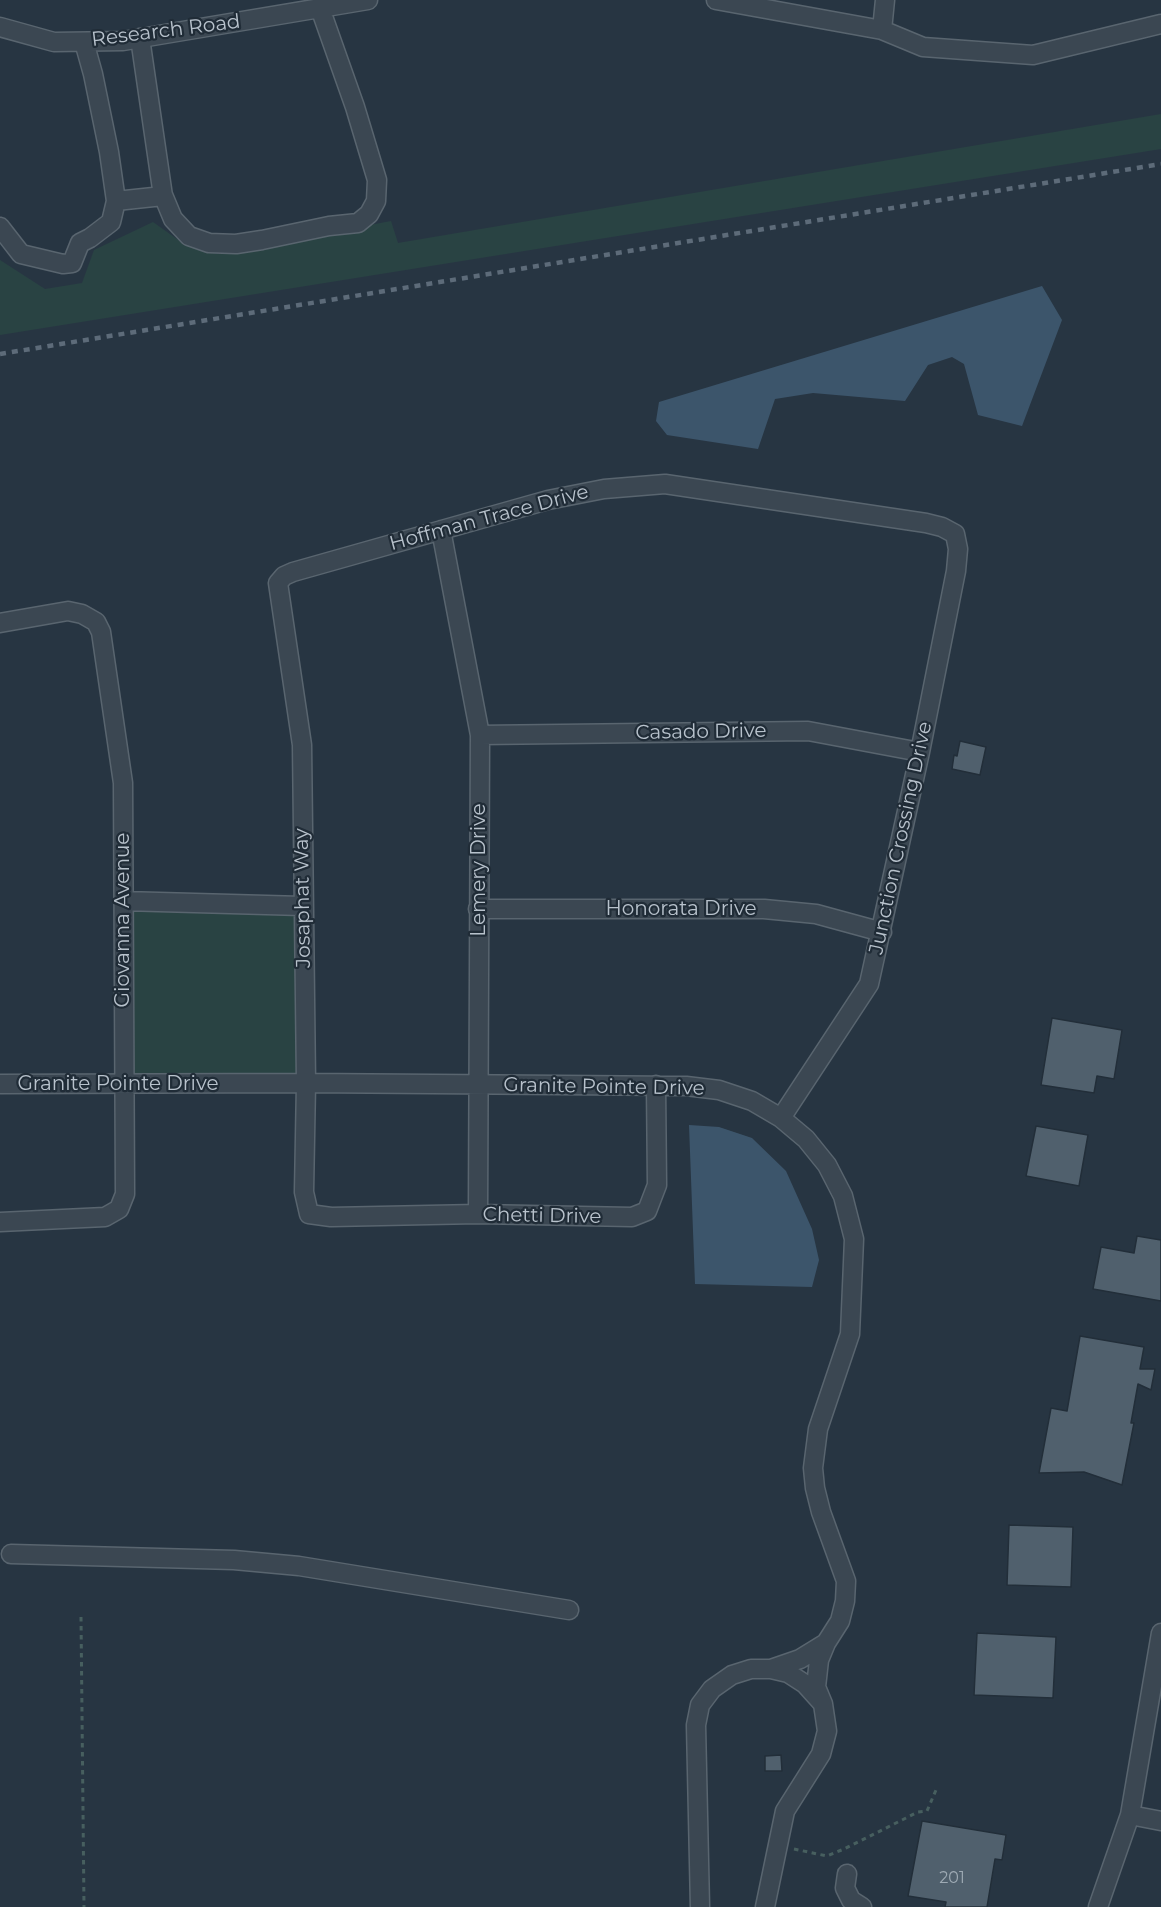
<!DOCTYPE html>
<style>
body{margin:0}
canvas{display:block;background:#273542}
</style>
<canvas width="1161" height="1907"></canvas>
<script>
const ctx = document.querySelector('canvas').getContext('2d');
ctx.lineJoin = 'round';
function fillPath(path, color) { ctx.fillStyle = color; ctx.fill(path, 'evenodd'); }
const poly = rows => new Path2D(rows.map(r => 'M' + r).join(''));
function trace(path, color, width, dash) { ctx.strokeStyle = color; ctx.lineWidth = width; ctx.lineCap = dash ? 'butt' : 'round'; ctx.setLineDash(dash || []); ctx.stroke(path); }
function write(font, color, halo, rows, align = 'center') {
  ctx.font = font + ' Montserrat,sans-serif'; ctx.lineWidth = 4.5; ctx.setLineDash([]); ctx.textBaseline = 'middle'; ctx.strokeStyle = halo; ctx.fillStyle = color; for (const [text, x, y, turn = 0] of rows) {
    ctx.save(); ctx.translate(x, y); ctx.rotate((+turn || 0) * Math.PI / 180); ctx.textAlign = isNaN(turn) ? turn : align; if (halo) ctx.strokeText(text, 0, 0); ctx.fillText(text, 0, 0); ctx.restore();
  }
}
const green = poly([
 [1161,114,1161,149,0,335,0,260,45,289,82,283,94,250,153,222,184,244,218,254,391,221,398,243],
 [123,901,302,906,306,1083,124,1085]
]);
const water = poly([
 [1042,286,1062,320,1022,426,978,415,964,364,952,357,928,365,905,401,813,393,775,399,758,449,667,435,656,421,659,402],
 [689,1125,719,1127,752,1138,786,1171,812,1229,819,1260,812,1287,695,1284]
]);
const building = poly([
 [960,741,986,747,980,775,952,769,954,755,957,756,960,741],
 [1052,1018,1122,1030,1114,1079,1097,1076,1094,1093,1041,1085,1052,1018],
 [1036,1126,1088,1135,1079,1186,1026,1176,1036,1126],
 [1137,1236,1161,1240,1161,1301,1093,1289,1101,1247,1134,1253,1137,1236],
 [1080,1336,1144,1347,1140,1369,1155,1369,1151,1390,1138,1384,1131,1423,1134,1423,1122,1485,1084,1472,1039,1473,1051,1408,1067,1411,1080,1336],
 [1009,1525,1073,1527,1071,1587,1007,1585,1009,1525],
 [977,1633,1056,1637,1053,1698,974,1695,977,1633],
 [781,1755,782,1771,765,1771,765,1756,781,1755],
 [922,1821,1006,1835,1002,1860,995,1859,987,1907,945,1907,946,1902,908,1896,922,1821]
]);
const path = poly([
 [81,1617,84,1907],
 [794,1849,827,1856,844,1849,918,1812,927,1811,936,1790]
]);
const minor = poly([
 [716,0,882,30,923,47,1033,55,1161,24],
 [0,27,54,42,123,41,368,0],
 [882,30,885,0],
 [84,42,93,74,109,152,116,201],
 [163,195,173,219,189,236,209,243,236,244,262,240,329,226,358,223,369,214,376,201,377,180,355,107,320,8],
 [0,227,21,254,63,264,72,263,80,243,90,238,111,222,116,201,163,196,140,38],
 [441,530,480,735,478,1214],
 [0,623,68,611,82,614,96,622,101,632,123,783,125,1194,119,1209,105,1217,0,1222],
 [480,735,808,731,920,752],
 [123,901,302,906],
 [478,909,764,909,816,914,882,932],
 [0,1084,306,1083,686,1086,719,1090,752,1101,781,1118,806,1139,827,1165,843,1196,854,1239,850,1334,818,1429,813,1468,815,1488,821,1512,846,1581,845,1601,840,1621,826,1643,819,1660,816,1687,823,1704],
 [656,1085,657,1185,647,1211,632,1217,478,1214,331,1217,309,1214,304,1192,306,1083,302,745,278,583,284,576,293,572,548,500,604,489,665,484,926,523,942,527,955,534,958,549,956,571,920,752,869,984,781,1118],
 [11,1554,234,1560,299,1566,569,1610],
 [771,1669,800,1659,826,1643],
 [1130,1815,1161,1821],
 [847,1874,845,1888,851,1900,862,1907],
 [700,1907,696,1725,700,1705,712,1689,732,1675,751,1669,771,1669,788,1673,805,1684,823,1704,827,1731,821,1754,785,1811,765,1907],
 [1098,1907,1130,1815,1161,1633]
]);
const rail = poly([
 [0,354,1161,164]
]);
const numberNames = [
 ["201",952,1878]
];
const streetNames = [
 ["Research Road",166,31,-7],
 ["Hoffman Trace Drive",489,518,-15],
 ["Casado Drive",701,732,-1],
 ["Junction Crossing Drive",901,838,-78],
 ["Lemery Drive",479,870,-90],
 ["Josaphat Way",303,898,-91],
 ["Honorata Drive",681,909],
 ["Giovanna Avenue",123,920,-90],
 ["Granite Pointe Drive",118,1084],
 ["Granite Pointe Drive",604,1087,1],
 ["Chetti Drive",542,1216,1]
];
fillPath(green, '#294343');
fillPath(water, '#3c556b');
fillPath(building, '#50606d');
trace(building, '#222e39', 1.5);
trace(minor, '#59656f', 21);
trace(path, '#475f5f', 3, [4.5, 4.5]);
trace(minor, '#3b4752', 18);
trace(rail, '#5d6b79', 4.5, [6, 6]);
write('16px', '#9eaab4', null, numberNames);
write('20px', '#b8c2cc', '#202c37', streetNames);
</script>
